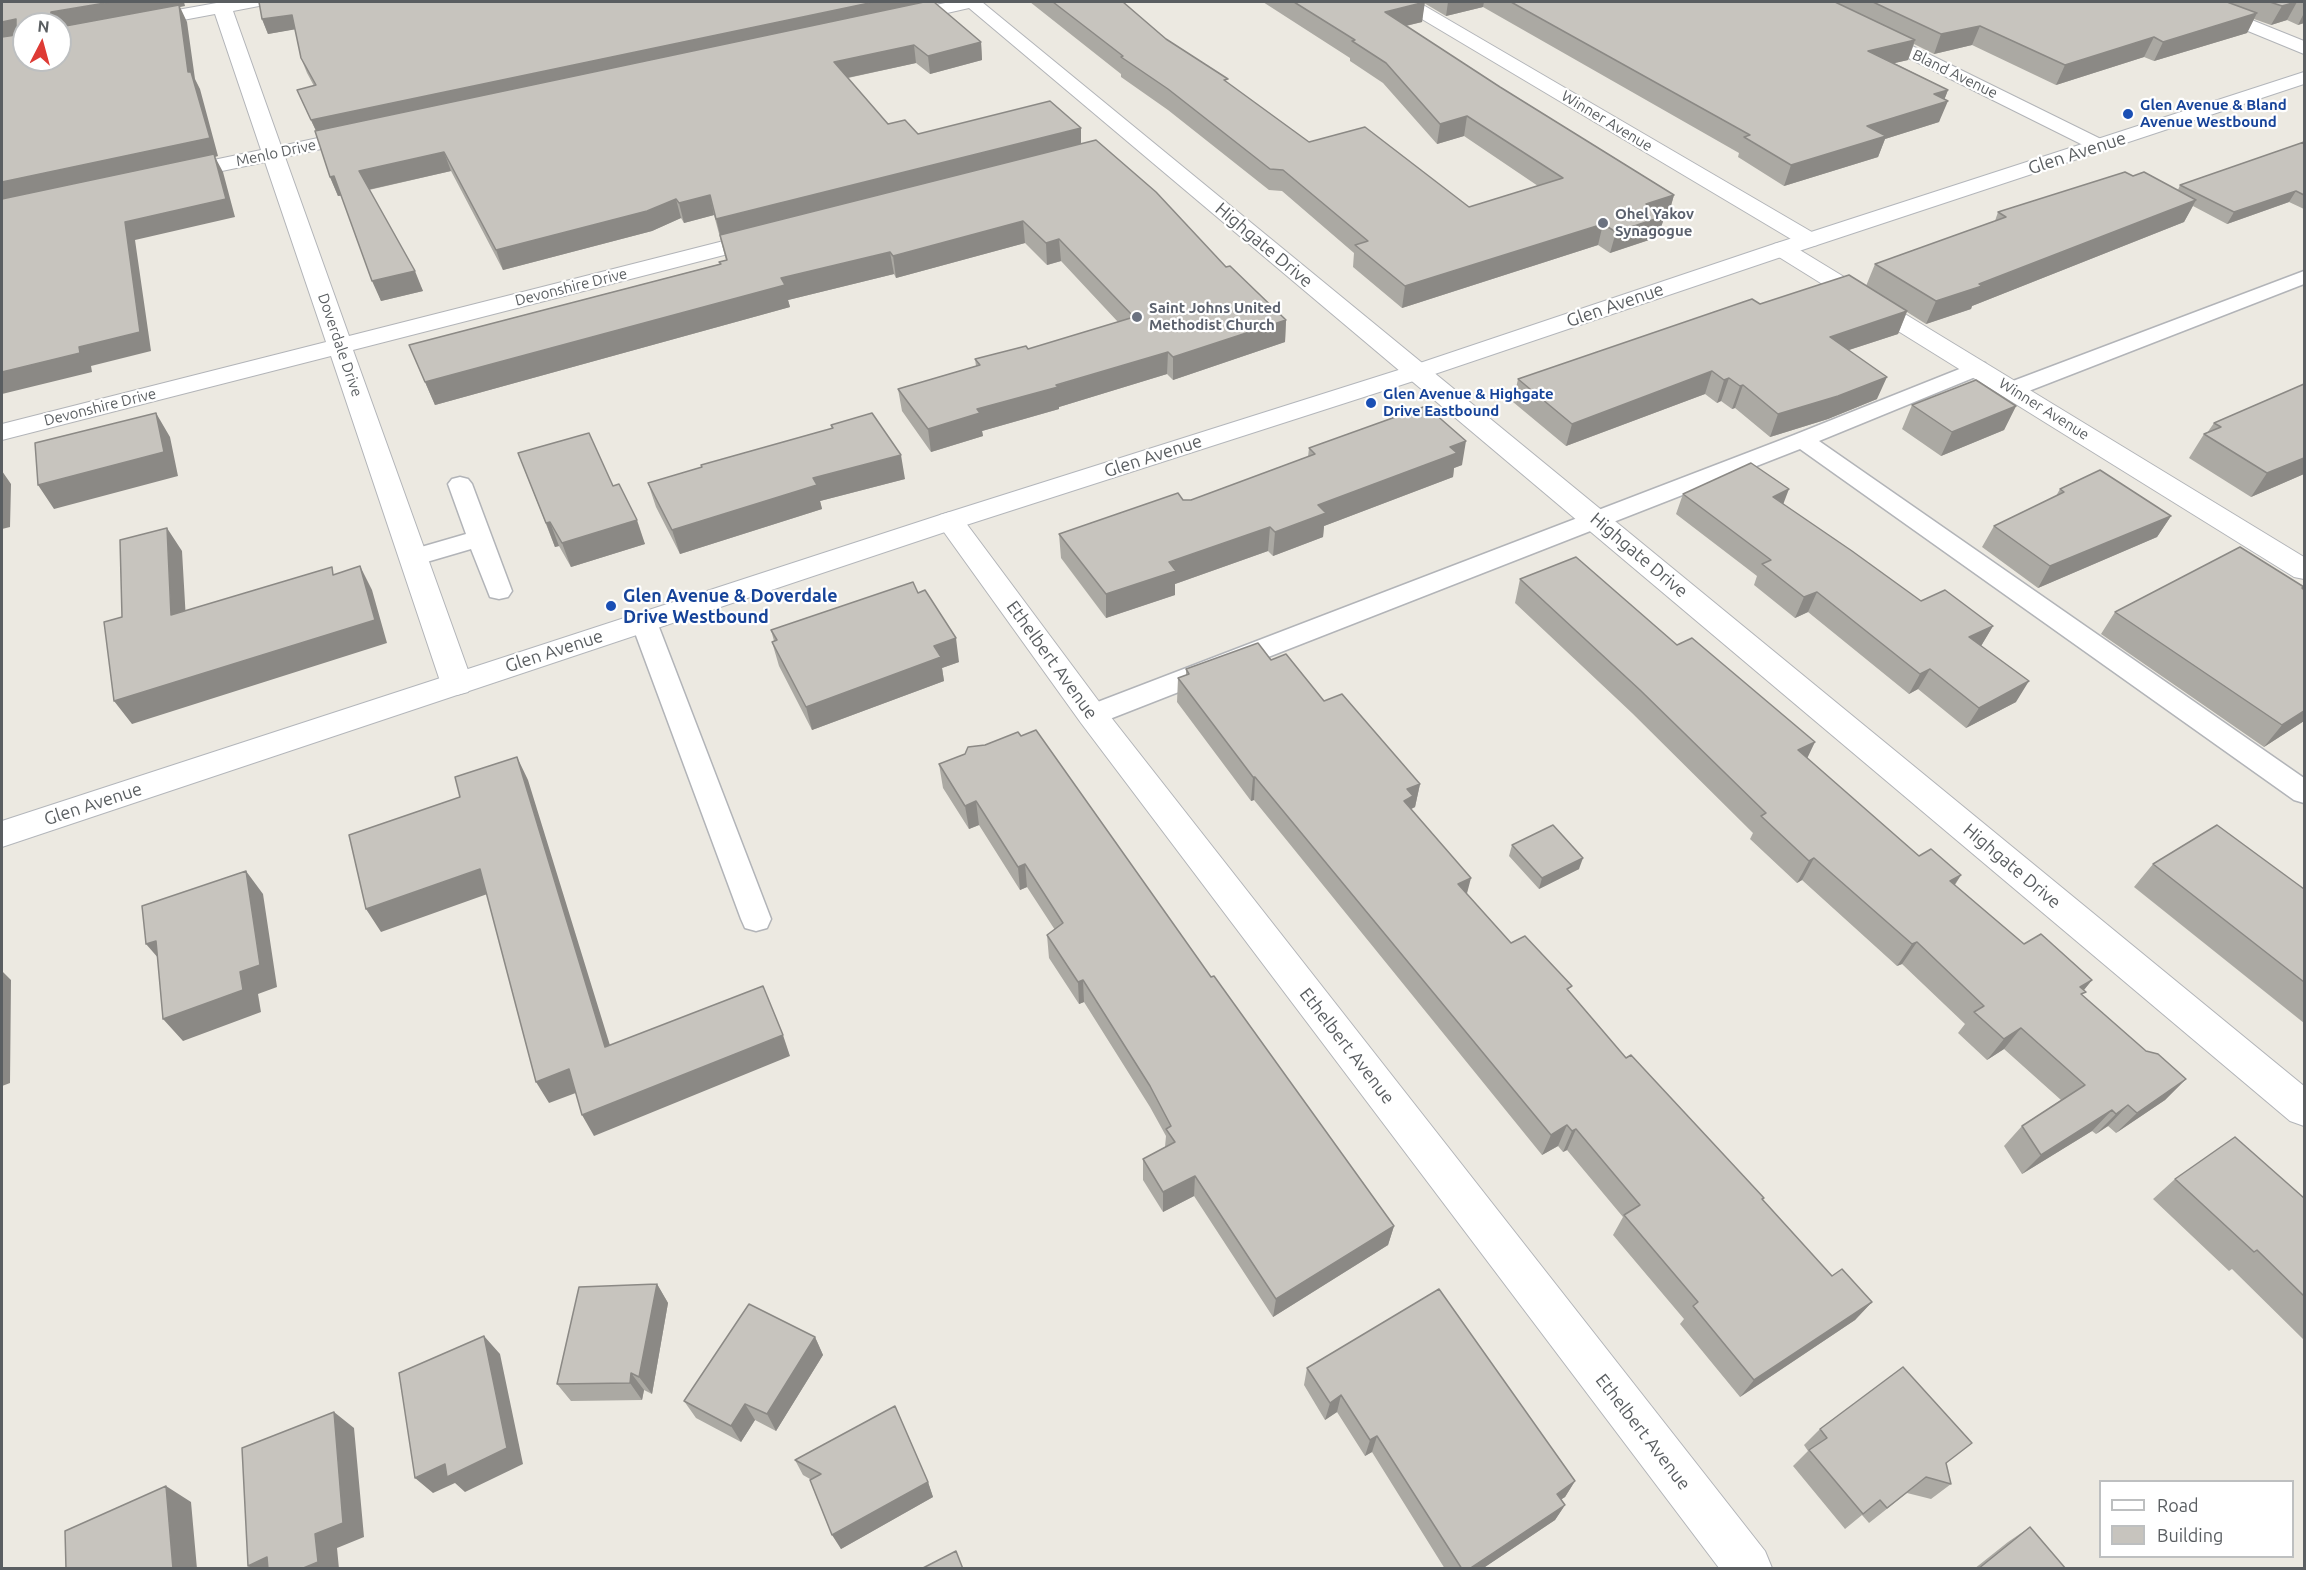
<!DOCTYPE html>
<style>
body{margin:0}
#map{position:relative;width:2306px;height:1570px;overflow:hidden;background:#ece9e1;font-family:Ubuntu,sans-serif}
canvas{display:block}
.frame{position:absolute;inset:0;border:3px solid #5a5e61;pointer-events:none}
.legend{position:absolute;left:2099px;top:1480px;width:195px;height:78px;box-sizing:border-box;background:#fff;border:2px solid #bdbfc0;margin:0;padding:8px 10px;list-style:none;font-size:18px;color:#5a5e61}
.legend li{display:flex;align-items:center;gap:12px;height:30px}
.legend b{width:30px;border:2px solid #bdbfc0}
.north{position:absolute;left:12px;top:12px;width:60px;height:60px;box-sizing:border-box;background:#fff;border:2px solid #bdbfc0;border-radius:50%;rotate:6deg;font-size:16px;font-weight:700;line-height:24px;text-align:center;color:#5a5e61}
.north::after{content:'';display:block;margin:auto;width:21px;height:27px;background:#de3b35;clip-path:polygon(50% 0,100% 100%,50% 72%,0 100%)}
</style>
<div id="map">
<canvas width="2306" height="1570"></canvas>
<div class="frame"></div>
<ul class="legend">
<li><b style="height:8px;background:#fff"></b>Road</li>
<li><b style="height:16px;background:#c7c4be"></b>Building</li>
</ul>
<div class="north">N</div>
</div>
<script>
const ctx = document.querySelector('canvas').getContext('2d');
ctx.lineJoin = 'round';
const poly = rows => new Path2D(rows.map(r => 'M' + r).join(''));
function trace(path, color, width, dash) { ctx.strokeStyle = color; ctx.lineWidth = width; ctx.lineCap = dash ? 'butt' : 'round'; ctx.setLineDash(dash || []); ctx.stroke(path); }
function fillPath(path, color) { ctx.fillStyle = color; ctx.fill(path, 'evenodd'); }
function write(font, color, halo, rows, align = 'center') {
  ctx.font = font + ' Ubuntu,sans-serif'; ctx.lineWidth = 4.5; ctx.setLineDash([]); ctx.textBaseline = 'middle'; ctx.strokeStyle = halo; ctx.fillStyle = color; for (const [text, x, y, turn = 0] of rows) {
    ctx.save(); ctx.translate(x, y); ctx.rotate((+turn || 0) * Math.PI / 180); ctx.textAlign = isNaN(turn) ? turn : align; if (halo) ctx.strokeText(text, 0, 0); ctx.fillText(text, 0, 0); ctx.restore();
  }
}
const lane = poly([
 [2304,271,2304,284,2021,394,2013,396,2005,394,2002,389,2005,384,2304,271],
 [1977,362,1985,363,1988,368,1985,373,1819,441,2304,778,2304,803,2294,800,1800,449,1102,722,1092,725,1082,722,1078,715,1082,708,1794,435,1977,362],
 [460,477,468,479,472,484,512,591,508,597,499,599,490,597,471,549,413,566,404,564,401,558,404,552,466,534,448,484,452,479,460,477],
 [644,613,653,616,657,622,771,919,767,928,756,931,745,928,741,919,631,622,635,616,644,613]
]);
const street = poly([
 [222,2,262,2,259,6,233,11,281,146,364,128,371,130,374,134,371,138,285,157,349,336,767,230,775,232,778,237,775,242,353,350,473,684,468,692,457,695,446,692,441,684,331,356,2,440,2,424,326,342,265,162,174,181,166,180,163,175,166,170,261,150,215,14,60,43,60,31,222,2],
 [950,2,982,2,2304,1086,2304,1126,2290,1121,969,8,899,24,893,22,890,18,893,14,950,2],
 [1397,2,1418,2,1817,235,1820,240,1817,245,1809,247,1801,245,1400,6,1397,2],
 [1801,2,1823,2,2107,142,2110,146,2107,150,2100,152,2093,150,1804,6,1801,2],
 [2184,2,2207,2,2304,41,2304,54,2187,6,2184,2],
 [1782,242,1790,244,2304,557,2304,579,2294,577,1774,254,1771,249,1774,244,1782,242],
 [950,512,960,515,1103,707,1765,1551,1772,1568,1719,1568,1081,723,936,521,940,515,950,512]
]);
const secondary = poly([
 [2304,72,2304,84,1790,254,1426,377,960,527,2,847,2,821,940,515,1408,367,1774,244,2304,72]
]);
const wall = poly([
 [1030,2,1123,2,1166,39,1309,142,1469,207,1538,186,1464,136,1437,144,1383,83,1350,61,1350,58,1263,2,2304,2,2304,23,2298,25,2287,20,2271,25,2254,19,2247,33,2154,61,2144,57,2056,85,1972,45,1934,54,1914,44,1908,60,1894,63,1948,90,1944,100,1939,122,1885,139,1878,157,1784,186,1738,157,1739,153,1483,7,1446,16,1424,3,1422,22,1406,26,1500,87,1674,195,1668,216,1664,218,1658,237,1610,253,1598,245,1402,308,1353,267,1354,253,1282,191,1269,190,1168,110,1121,77,1121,74],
 [920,3,981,42,982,60,930,74,916,63,848,78,888,124,918,134,1081,128,1081,144,1286,320,1285,342,1173,380,1167,374,1059,407,1059,409,982,431,983,436,931,452,902,411,898,389,976,366,975,359,1028,349,1118,322,1061,261,1047,265,1025,243,896,278,894,274,788,300,790,307,435,405,409,345,720,264,719,262,726,260,714,215,684,223,681,218,652,231,503,270,451,171,369,190,423,291,381,301,342,196,338,196,330,177,316,131,297,90,314,86,307,73,301,58,295,29,268,34,262,19],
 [2304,142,2304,209,2289,202,2227,224,2193,206,2184,222,1972,306,1971,309,1926,324,1907,312,1898,334,1849,350,1877,399,1828,419,1770,437,1735,408,1732,409,1721,401,1717,403,1705,394,1566,446,1513,402,1518,379,1760,304,1866,286,1875,264,1995,221,1998,212,2133,176,2178,190,2180,185],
 [1912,405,2016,406,2004,430,1941,456,1902,429],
 [2214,423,2304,474,2251,497,2189,458,2204,434,2207,433],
 [831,425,905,479,820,501,822,509,680,554,656,507,648,483,832,429],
 [1309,448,1462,465,1454,468,1453,477,1324,526,1323,537,1273,556,1268,551,1175,584,1175,595,1106,618,1061,558,1059,534,1191,500,1308,457],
 [518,453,613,486,645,544,571,567,559,546,555,547],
 [2060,489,2171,516,2157,537,2038,588,1982,547,1994,526,2056,496],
 [1683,494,1783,504,1921,601,1993,626,1981,646,2016,702,1966,728,1918,689,1909,694,1808,612,1795,618,1754,585,1757,576,1676,514],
 [1520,579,1807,758,1919,856,1961,875,1955,885,2024,944,2092,980,2084,990,2082,995,2146,1051,2186,1079,2165,1100,2116,1133,2108,1126,2096,1134,2092,1131,2022,1174,2004,1146,2022,1126,2061,1100,2004,1049,1987,1060,1958,1033,1965,1024,1902,964,1897,966,1802,880,1797,883,1750,839,1753,833,1632,713,1515,603],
 [2304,587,2302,588,2304,721,2264,747,2101,634,2115,612],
 [771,630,959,662,942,668,944,681,812,730,779,666,772,642,774,641],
 [1271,660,1324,701,1420,784,1415,807,1411,809,1467,894,1511,943,1570,993,1626,1058,1764,1198,1762,1200,1832,1276,1872,1302,1855,1320,1740,1397,1680,1324,1684,1319,1613,1235,1623,1217,1567,1150,1563,1152,1558,1146,1542,1155,1254,800,1251,801,1177,702,1178,678,1186,675,1186,669],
 [939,764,1211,977,1394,1226,1388,1245,1273,1317,1194,1196,1163,1212,1143,1180,1143,1159,1165,1147,1166,1136,1150,1107,1084,1002,1079,1004,1049,958,1047,935,1055,930,1027,887,1020,890,979,825,969,829,943,788],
 [1512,845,1579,869,1539,889,1509,856],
 [2153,864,2304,889,2304,1023,2134,887],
 [2175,1179,2304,1198,2304,1340,2232,1269,2229,1271,2153,1199],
 [657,1284,668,1303,652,1394,644,1390,642,1400,571,1401,557,1384],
 [815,1337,823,1355,776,1431,755,1420,741,1442,696,1418,684,1401],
 [1307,1368,1575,1481,1565,1497,1561,1499,1565,1505,1555,1520,1482,1569,1445,1569,1372,1452,1365,1456,1337,1412,1325,1420,1304,1385],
 [1820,1429,1946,1463,1951,1484,1931,1499,1907,1493,1869,1523,1862,1515,1845,1529,1793,1466,1808,1451,1804,1445],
 [795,1460,928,1482,933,1497,841,1549,810,1479,803,1475],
 [2030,1527,2066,1569,1974,1569,2008,1542]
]);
const shadedWall = poly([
 [111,2,184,2,185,6,180,7,187,22,195,79,200,89,218,156,215,157,223,172,235,217,135,240,151,351,91,366,92,372,2,394,2,182,60,29,60,24,49,24,51,12],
 [874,2,920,2,920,6,318,135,311,120],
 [1425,2,1422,22,1383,31,1385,12],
 [1448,2,1484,2,1483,7,1446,16],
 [2297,2,2287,20,2271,25,2282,6],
 [2257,13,2247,33,2154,61,2163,42],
 [2304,13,2304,23,2298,25],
 [292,15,297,29,268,34,262,19],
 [16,19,24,34,2,40,2,22],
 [1980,26,1972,45,1934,54,1941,34],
 [2154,37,2144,57,2056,85,2065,65],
 [1915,40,1908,60,1861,71,1868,51],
 [981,42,982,60,930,74,928,56],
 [914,45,916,63,837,80,834,62],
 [1948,90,1943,103,1948,101,1939,122,1885,139,1878,157,1784,186,1791,165,1867,126,1934,94],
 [1467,116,1464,136,1437,144,1440,124],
 [1081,128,1081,148,721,239,716,219],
 [444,152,451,171,367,190,359,171],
 [334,176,343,195,338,196,330,177],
 [2296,191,2289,202,2227,224,2234,212],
 [710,195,714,215,684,223,679,203],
 [1674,195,1668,216,1664,218,1658,237,1610,253,1616,232,1646,204],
 [676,199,681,218,652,231,503,270,496,250],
 [2196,200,2184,222,1972,306,1971,309,1926,324,1936,301],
 [1023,221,1025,243,896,278,893,256],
 [1603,224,1598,245,1402,308,1405,286],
 [1059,239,1061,261,1047,265,1046,243],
 [890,252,894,274,788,300,790,307,435,405,425,382,781,278],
 [415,271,423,291,381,301,372,281],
 [1907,311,1898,334,1821,359,1830,337],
 [1286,320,1285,342,1173,380,1173,357],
 [1168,352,1167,374,1059,407,1059,409,982,431,983,436,931,452,928,429,977,409],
 [1712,371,1705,394,1566,446,1572,424],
 [1887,377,1877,399,1828,419,1770,437,1778,414],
 [1729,378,1721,401,1717,403,1724,380],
 [1743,385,1735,408,1732,409,1740,386],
 [2016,406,2004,430,1941,456,1952,432],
 [156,413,170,437,178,476,54,509,38,485],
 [1466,441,1462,465,1454,468,1453,477,1324,526,1323,537,1273,556,1275,532,1318,505,1450,447],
 [901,455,905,479,820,501,822,509,680,554,672,530,813,478],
 [2304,458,2304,474,2251,497,2267,473],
 [2,471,11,484,10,527,2,529],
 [1789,489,1781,510,1773,497],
 [2171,516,2157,537,2038,588,2050,566],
 [637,520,645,544,571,567,562,543],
 [550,522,559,546,555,547,546,523],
 [1270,527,1268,551,1175,584,1175,595,1106,618,1106,594,1169,562],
 [167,528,182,551,187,638,171,615],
 [360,566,372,590,387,643,132,724,114,701],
 [1817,592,1808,612,1795,618,1804,597],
 [1993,626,1981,646,1969,637],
 [956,638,959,662,942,668,944,681,812,730,806,707,934,646],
 [1930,669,1918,689,1909,694,1920,674],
 [2029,681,2016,702,1966,728,1979,708],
 [2304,711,2304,721,2264,747,2282,725],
 [1815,742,1804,765,1798,750],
 [517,757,528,780,617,1068,605,1047],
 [1253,777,1255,777,1254,800,1251,801],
 [1420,784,1415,807,1411,809,1400,824,1407,789],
 [976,801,979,825,969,829,965,806],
 [1583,858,1579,869,1539,889,1542,878],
 [1814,858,1802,880,1797,883,1809,861],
 [1025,864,1027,887,1020,890,1018,867],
 [480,869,493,892,381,932,366,909],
 [246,871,263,894,277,987,258,994,261,1012,183,1041,163,1019,240,972],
 [1961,875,1946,897,1950,881],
 [1471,878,1465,901,1458,884],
 [156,941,166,967,146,944],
 [1917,942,1902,964,1897,966,1912,944],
 [2,971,11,980,10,1083,2,1086],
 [1083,980,1084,1002,1079,1004,1078,982],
 [2092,980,2074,1002,2080,987],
 [2021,1028,2004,1049,1987,1060,2004,1039],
 [783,1035,790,1056,594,1136,582,1115],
 [569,1069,581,1091,549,1103,536,1082],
 [2186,1079,2165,1100,2116,1133,2137,1113],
 [2128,1105,2108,1126,2096,1134,2116,1114],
 [2112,1110,2092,1131,2022,1174,2041,1155],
 [1567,1125,1558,1146,1542,1155,1551,1135],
 [1576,1129,1567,1150,1563,1152,1572,1131],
 [1195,1176,1194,1196,1163,1212,1163,1192],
 [1394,1226,1388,1245,1273,1317,1276,1299],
 [657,1284,668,1303,652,1394,639,1377],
 [1872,1302,1855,1320,1740,1397,1754,1380],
 [484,1336,500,1354,523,1464,465,1492,455,1483,433,1493,415,1478,445,1464],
 [815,1337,823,1355,776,1431,767,1414],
 [631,1373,644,1390,642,1400,630,1383],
 [1341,1395,1337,1412,1325,1420,1330,1403],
 [745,1404,755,1420,741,1442,731,1426],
 [334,1412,354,1428,364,1537,337,1548,339,1569,301,1569,315,1534],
 [1377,1436,1372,1452,1365,1456,1370,1440],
 [1575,1481,1565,1497,1547,1509,1557,1494],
 [928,1482,933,1497,841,1549,832,1535],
 [166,1486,191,1502,197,1569,173,1569],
 [1565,1505,1555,1520,1482,1569,1469,1569],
 [267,1557,287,1569,253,1569,248,1566]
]);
const building = poly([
 [2,2,111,2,51,12,49,24,24,24,24,60,60,60,60,27,179,5,188,72,191,72,210,138,2,182,2,37,16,35,16,19,2,22,2,2],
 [259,2,874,2,311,120,297,90,316,85,301,58,292,15,262,19,259,2],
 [924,2,934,2,981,42,928,56,914,45,834,62,888,124,905,120,918,134,1050,101,1081,128,716,219,710,195,679,203,676,199,647,211,496,250,444,152,359,171,415,271,372,281,334,176,330,177,315,131,924,2],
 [1053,2,1123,2,1166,39,1228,79,1224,80,1309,142,1365,127,1469,207,1563,178,1467,116,1440,124,1386,63,1352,41,1355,40,1294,2,1425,2,1385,12,1500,87,1674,195,1646,204,1664,216,1616,232,1603,224,1405,286,1355,245,1368,241,1283,170,1270,169,1168,89,1121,57,1123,56,1053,2],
 [1511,2,1835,2,1915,40,1868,51,1948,90,1934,94,1948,101,1867,126,1886,136,1791,165,1744,137,1750,135,1511,2],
 [1873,2,2227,2,2257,13,2163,42,2154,37,2065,65,1980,26,1941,34,1873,2],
 [2270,2,2296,2,2282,6,2270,2],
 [1096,140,1156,192,1226,267,1230,266,1286,320,1173,357,1168,352,1056,385,1058,387,977,409,980,413,928,429,898,389,980,365,975,359,1026,346,1028,349,1134,317,1059,239,1046,243,1023,221,893,256,890,252,781,278,785,285,425,382,409,345,721,264,719,262,727,260,720,235,1096,140],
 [2304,142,2304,195,2296,191,2234,212,2180,185,2304,142],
 [214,154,226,199,125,222,140,332,79,347,80,353,2,372,2,199,214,154],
 [2125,172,2133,176,2144,172,2196,200,1979,284,1982,286,1936,301,1875,264,2006,217,1998,212,2125,172],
 [1849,275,1907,311,1830,337,1887,377,1838,396,1778,414,1743,385,1740,386,1729,378,1724,380,1712,371,1572,424,1518,379,1752,299,1760,304,1849,275],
 [1976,380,2016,406,1952,432,1912,405,1976,380],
 [2304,384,2304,458,2267,473,2204,434,2221,427,2214,423,2304,384],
 [1426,406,1466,441,1450,447,1457,453,1318,505,1326,513,1275,532,1270,527,1169,562,1176,571,1106,594,1059,534,1178,493,1183,500,1191,500,1315,454,1309,448,1426,406],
 [156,413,164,452,38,485,35,443,156,413],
 [872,413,901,455,813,478,817,485,672,530,648,483,702,467,701,465,833,428,831,425,872,413],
 [589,433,613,486,619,484,637,520,562,543,550,522,546,523,518,453,589,433],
 [1751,463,1789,489,1773,497,1852,551,1921,601,1945,590,1993,626,1969,637,2029,681,1979,708,1930,669,1920,674,1817,592,1804,597,1762,564,1771,560,1683,494,1751,463],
 [2100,470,2171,516,2050,566,1994,526,2064,492,2060,489,2100,470],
 [167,528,171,615,332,567,333,575,360,566,375,620,114,701,104,622,122,617,120,540,167,528],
 [2240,547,2304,587,2302,588,2304,590,2304,711,2282,725,2115,612,2240,547],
 [1576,557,1677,645,1692,638,1815,742,1798,750,1919,856,1931,849,1961,875,1950,881,2024,944,2041,934,2092,980,2080,987,2086,992,2081,994,2146,1051,2158,1054,2186,1079,2137,1113,2128,1105,2116,1114,2112,1110,2041,1155,2022,1126,2085,1085,2021,1028,2004,1039,1974,1012,1984,1006,1917,942,1912,944,1814,858,1809,861,1761,816,1766,813,1640,690,1520,579,1576,557],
 [913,582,918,593,925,590,956,638,934,646,941,657,806,707,772,642,777,640,771,630,913,582],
 [1258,643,1271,660,1286,654,1324,701,1342,694,1420,784,1407,789,1413,796,1404,801,1471,878,1458,884,1511,943,1525,936,1572,986,1567,989,1626,1058,1631,1055,1764,1198,1762,1199,1832,1276,1842,1269,1872,1302,1754,1380,1693,1306,1698,1302,1624,1215,1640,1205,1576,1129,1572,1131,1567,1125,1551,1135,1255,777,1253,777,1178,678,1189,674,1186,669,1258,643],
 [1036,730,1211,977,1214,976,1394,1226,1276,1299,1195,1176,1163,1192,1143,1159,1175,1142,1166,1129,1171,1126,1150,1086,1083,980,1078,982,1047,935,1063,923,1025,864,1018,867,976,801,965,806,939,764,965,754,968,747,985,745,1018,732,1021,736,1036,730],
 [517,757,605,1047,763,986,783,1035,582,1115,569,1069,536,1082,480,869,366,909,349,835,460,797,455,777,517,757],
 [1553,825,1583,858,1542,878,1512,845,1553,825],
 [2217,825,2304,889,2304,982,2153,864,2217,825],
 [246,871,260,965,240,972,243,990,163,1019,156,941,146,944,142,906,246,871],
 [2235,1137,2304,1198,2304,1296,2257,1250,2254,1252,2175,1179,2235,1137],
 [657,1284,639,1377,631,1373,630,1383,557,1384,579,1287,657,1284],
 [1439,1289,1575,1481,1557,1494,1565,1505,1469,1569,1462,1569,1377,1436,1370,1440,1341,1395,1330,1403,1307,1368,1439,1289],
 [749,1304,815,1337,767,1414,745,1404,731,1426,684,1401,749,1304],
 [484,1336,507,1448,447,1477,445,1464,415,1478,399,1373,484,1336],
 [1903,1367,1972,1443,1946,1463,1951,1484,1926,1477,1887,1508,1880,1500,1863,1514,1809,1450,1827,1438,1820,1429,1903,1367],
 [895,1406,928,1482,832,1535,810,1480,821,1474,795,1460,895,1406],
 [334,1412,343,1523,315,1534,318,1562,301,1569,268,1569,267,1557,248,1566,242,1448,334,1412],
 [166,1486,173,1569,66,1569,65,1531,166,1486],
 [2030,1527,2066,1569,1978,1569,2030,1527],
 [956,1551,963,1569,921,1569,956,1551]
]);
const markers = [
 [2128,114,6,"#1a4fb4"],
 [1603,223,6,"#6b7280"],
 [1137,317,6,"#6b7280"],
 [1371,403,6,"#1a4fb4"],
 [611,606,6,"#1a4fb4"]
];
const farStreetnames = [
 ["Bland Avenue",1955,74,26],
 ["Winner Avenue",1607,121,31],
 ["Menlo Drive",276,153,-12],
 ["Devonshire Drive",571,287,-14],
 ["Doverdale Drive",340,345,71],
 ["Devonshire Drive",100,407,-14],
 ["Winner Avenue",2044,409,32]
];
const farTransitnames = [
 ["Glen Avenue & Bland",2140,105],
 ["Avenue Westbound",2140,122],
 ["Glen Avenue & Highgate",1383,394],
 ["Drive Eastbound",1383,411]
];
const farWorshipnames = [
 ["Ohel Yakov",1615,214],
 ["Synagogue",1615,231],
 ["Saint Johns United",1149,308],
 ["Methodist Church",1149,325]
];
const streetNames = [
 ["Glen Avenue",2077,153,-18],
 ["Highgate Drive",1264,245,40],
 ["Glen Avenue",1615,305,-19],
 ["Glen Avenue",1153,456,-18],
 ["Highgate Drive",1639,555,40],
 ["Glen Avenue",554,651,-18],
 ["Ethelbert Avenue",1052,660,54],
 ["Glen Avenue",93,804,-18],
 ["Highgate Drive",2012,866,40],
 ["Ethelbert Avenue",1347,1046,52],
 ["Ethelbert Avenue",1643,1432,52]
];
const transitNames = [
 ["Glen Avenue & Doverdale",623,596],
 ["Drive Westbound",623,617]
];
trace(lane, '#b2b4b8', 3);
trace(street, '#b2b4b8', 2);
trace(secondary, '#b3b6bb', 2);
fillPath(lane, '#fff');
fillPath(street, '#fff');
fillPath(secondary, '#fff');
fillPath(wall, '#aba9a3');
fillPath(shadedWall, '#8b8985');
fillPath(building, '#c7c4be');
trace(building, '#8b8985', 1.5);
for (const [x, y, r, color] of markers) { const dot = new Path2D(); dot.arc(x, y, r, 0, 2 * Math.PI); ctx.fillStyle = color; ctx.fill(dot); trace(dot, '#fff', 2); }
write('15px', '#5a5e61', '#fff', farStreetnames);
write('bold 15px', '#164399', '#fff', farTransitnames, 'left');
write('bold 15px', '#5b616d', '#fff', farWorshipnames, 'left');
write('18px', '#5a5e61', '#fff', streetNames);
write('bold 18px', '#164399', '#fff', transitNames, 'left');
</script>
